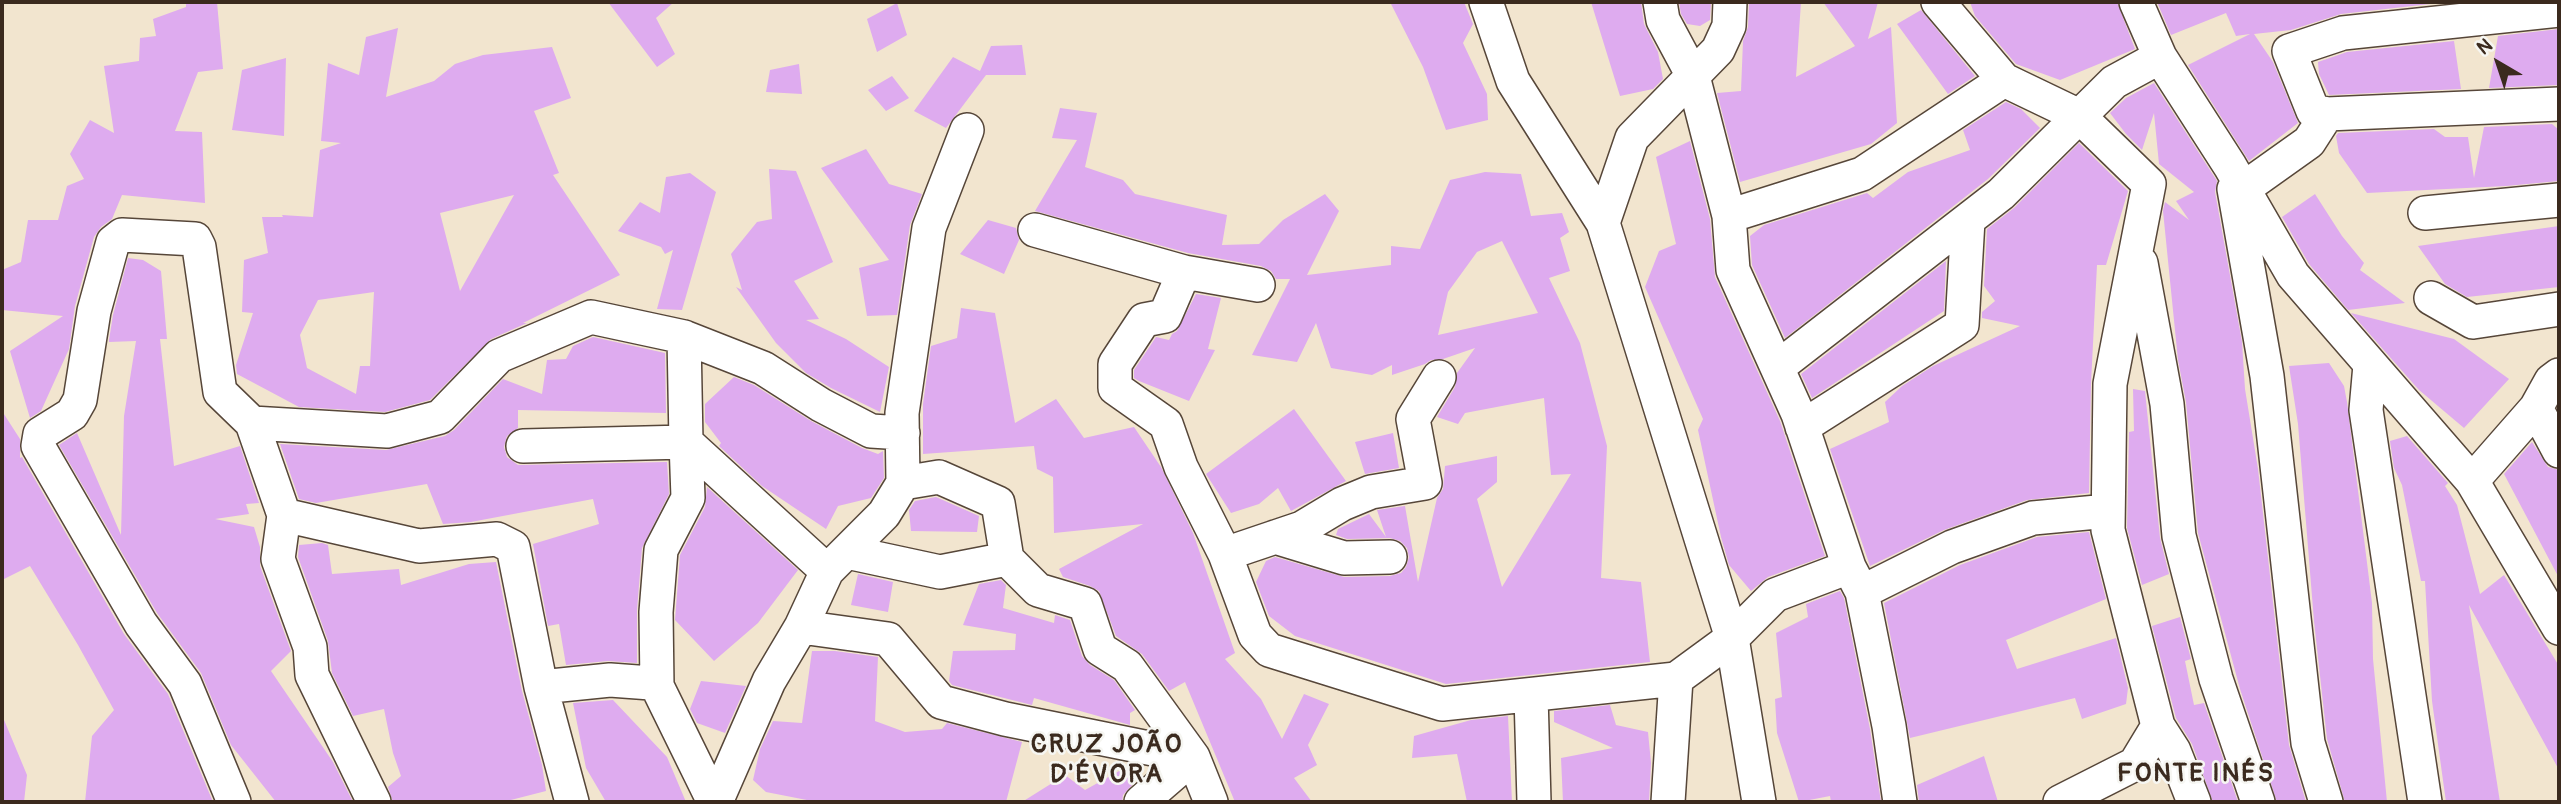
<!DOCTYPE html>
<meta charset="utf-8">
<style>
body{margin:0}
#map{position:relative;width:2561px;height:804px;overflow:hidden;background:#f2e5cf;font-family:Pangolin,sans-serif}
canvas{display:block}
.frame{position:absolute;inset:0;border:4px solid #3b2a1e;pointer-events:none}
.north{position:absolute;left:2463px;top:28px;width:70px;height:70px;-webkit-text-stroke:5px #f6f6f2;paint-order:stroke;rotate:321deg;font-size:19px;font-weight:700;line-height:28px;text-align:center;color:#3b2a1e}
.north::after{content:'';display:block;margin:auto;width:24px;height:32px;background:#3b2a1e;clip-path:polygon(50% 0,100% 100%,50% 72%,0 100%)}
</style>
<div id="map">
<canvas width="2561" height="804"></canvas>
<div class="frame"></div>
<div class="north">N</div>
</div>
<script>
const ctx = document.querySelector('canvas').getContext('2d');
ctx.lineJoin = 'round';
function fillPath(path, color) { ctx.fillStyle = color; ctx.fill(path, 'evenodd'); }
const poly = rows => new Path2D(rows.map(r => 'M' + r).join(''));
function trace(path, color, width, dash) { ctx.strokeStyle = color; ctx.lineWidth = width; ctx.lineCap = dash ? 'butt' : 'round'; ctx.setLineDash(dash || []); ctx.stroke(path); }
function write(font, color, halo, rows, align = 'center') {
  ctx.font = font + ' Pangolin,sans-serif'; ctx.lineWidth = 5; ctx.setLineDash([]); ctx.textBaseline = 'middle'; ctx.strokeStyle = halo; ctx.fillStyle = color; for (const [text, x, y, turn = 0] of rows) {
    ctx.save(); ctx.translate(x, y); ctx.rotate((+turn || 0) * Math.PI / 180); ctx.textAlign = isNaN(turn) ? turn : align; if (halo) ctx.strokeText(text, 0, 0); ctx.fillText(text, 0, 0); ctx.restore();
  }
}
const building = poly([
 [186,2,217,2,223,69,198,72,175,131,202,132,205,203,122,195,112,219,101,227,94,237,75,306,69,349,41,411,30,418,10,351,63,316,2,310,2,270,21,262,28,220,58,220,67,186,84,179,70,154,90,120,114,133,104,66,139,61,140,38,156,36,153,19,186,7],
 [608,2,674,2,656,18,675,54,657,67],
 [1390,2,1464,2,1473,24,1463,43,1487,94,1488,120,1446,130,1423,67],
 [1591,2,1641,2,1644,24,1658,52,1663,79,1653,89,1620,96],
 [1679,2,1711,2,1710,20,1700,26,1687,24,1681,14],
 [1749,2,1801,2,1796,77,1855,46,1823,2,1878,2,1868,39,1891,27,1897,123,1871,144,1740,182,1717,93,1741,91,1743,41,1748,27],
 [1970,2,2117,2,2135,49,2060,80,2016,64,1975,16],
 [2157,2,2448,2,2341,14,2291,30,2254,34,2273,62,2298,123,2249,161,2188,65,2250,34,2236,36,2226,13,2171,35],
 [897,3,907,35,877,52,867,19],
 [1921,10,1975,76,1948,94,1897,24],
 [398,28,386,97,434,81,455,64,483,55,552,47,571,98,534,111,559,173,553,175,620,275,523,323,527,323,491,339,430,400,385,412,299,407,237,374,236,365,253,313,242,312,244,260,268,253,262,217,283,217,282,215,313,217,320,150,341,143,321,141,328,63,359,75,366,37],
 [514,195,460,291,440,213],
 [374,292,370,366,360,366,356,394,307,368,300,335,318,300],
 [2559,29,2559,85,2489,88,2498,36],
 [2454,41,2461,89,2329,95,2319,74,2318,62,2347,52],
 [1022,45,1026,75,986,75,946,128,914,111,953,57,980,71,991,46],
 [286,58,284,136,232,130,242,70],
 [799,64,802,94,766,92,770,70],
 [892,76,909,98,886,111,868,90],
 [2154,83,2217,181,2215,192,2242,342,2245,389,2258,469,2289,745,2306,802,2277,802,2240,689,2198,533,2186,402,2178,360,2163,211,2165,202,2189,220,2176,201,2194,192,2159,164,2154,113,2142,150,2126,134,2110,113,2126,98],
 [2006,102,2021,109,2040,128,1988,179,1785,338,1752,265,1750,236,1764,225,1867,193,1873,198,1908,172,1970,150,1963,130],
 [1060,108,1097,113,1085,167,1123,180,1135,194,1227,215,1222,245,1259,244,1283,220,1325,194,1339,211,1307,275,1391,265,1391,246,1420,249,1450,180,1485,172,1521,174,1531,216,1562,213,1569,232,1560,238,1570,271,1549,278,1580,343,1607,446,1601,578,1641,582,1650,662,1446,684,1295,636,1269,616,1256,582,1266,561,1275,557,1344,577,1390,576,1401,573,1406,567,1409,557,1407,548,1400,541,1390,538,1347,539,1336,535,1338,529,1369,514,1386,537,1377,510,1405,506,1418,582,1437,498,1443,489,1445,466,1497,456,1497,482,1477,499,1502,587,1571,474,1551,475,1544,398,1465,413,1458,424,1437,417,1455,387,1457,373,1475,348,1443,359,1431,360,1425,364,1392,375,1392,365,1372,375,1331,368,1316,323,1297,362,1252,355,1290,279,1276,279,1271,271,1261,266,1188,253,1035,211,1077,140,1052,138],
 [1502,241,1538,313,1438,335,1448,292,1477,252],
 [2552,124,2559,130,2559,181,2506,186,2367,193,2339,153,2336,136,2338,133,2434,129,2445,137,2468,137,2474,178,2484,127],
 [1690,141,1710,219,1715,277,1780,421,1825,556,1768,577,1751,591,1729,565,1721,537,1698,430,1703,419,1645,287,1659,251,1676,244,1656,157],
 [2079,143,2128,191,2106,265,2097,265,2091,383,2089,493,2027,500,1944,530,1870,566,1830,449,1889,422,1885,402,1902,386,1933,366,2020,326,1982,318,1982,312,1995,301,1984,286,1987,229,2014,208],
 [866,149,889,184,922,194,910,225,897,315,867,316,859,268,889,260,821,168],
 [769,169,796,171,833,262,794,281,819,319,806,320,846,339,889,367,880,412,831,388,806,373,776,343,736,287,742,290,731,254,757,222,772,219],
 [690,173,716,192,682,310,657,309,673,250,665,254,661,247,618,231,640,202,660,213,666,177],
 [2315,194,2342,236,2364,263,2360,270,2405,303,2348,310,2309,264,2282,217],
 [988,220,1016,228,1019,240,1004,274,960,254],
 [2559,226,2559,287,2467,297,2445,284,2418,246],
 [128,258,143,260,161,271,167,339,160,339,174,466,240,446,259,503,246,504,249,514,215,519,254,527,260,547,260,566,291,651,271,671,333,762,353,802,276,802,231,745,201,673,157,613,59,445,77,433,121,535,124,416,136,341,109,342,109,340,113,315],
 [1946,261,1944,311,1812,398,1801,374],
 [1196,294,1221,298,1208,349,1215,350,1189,401,1139,381,1134,378,1134,370,1156,337,1169,340,1172,334,1177,331],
 [961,308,995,313,1015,423,1056,399,1084,438,1134,427,1161,467,1193,533,1235,653,1225,659,1261,699,1282,739,1304,694,1329,704,1308,745,1317,765,1294,778,1312,802,1235,802,1185,682,1169,691,1142,654,1116,636,1099,591,1090,586,1063,577,1059,569,1143,524,1054,533,1053,477,1037,469,1034,446,923,454,923,404,931,346,957,338],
 [2351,313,2454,339,2509,379,2464,428,2419,390],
 [593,337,665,353,666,413,518,410,518,428,507,436,504,447,507,457,518,465,667,462,669,494,642,548,637,610,637,663,608,661,566,665,559,624,548,626,533,544,599,524,593,499,471,522,443,524,427,484,316,503,299,499,280,444,386,450,445,436,454,430,503,379,542,394,547,360,566,359,573,346],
 [2329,363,2344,386,2347,402,2372,603,2373,659,2387,802,2345,802,2327,739,2314,621,2298,424,2289,366],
 [734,377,754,385,811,421,862,448,878,454,883,451,884,478,871,498,838,506,826,529,762,486,719,446,721,443,705,422,705,404],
 [2133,389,2145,391,2160,538,2169,574,2142,585,2127,528,2129,432,2134,431],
 [1294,409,1346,481,1291,511,1278,488,1259,504,1231,513,1206,474],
 [2,411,20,439,20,458,22,457,124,634,168,694,213,802,85,802,92,736,114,710,78,645,30,566,2,580],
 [1393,433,1399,468,1365,474,1355,442],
 [2407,436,2448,483,2445,486,2457,505,2480,594,2504,575,2559,666,2559,770,2469,605,2500,802,2446,802,2432,701,2425,581,2421,581,2402,485,2394,468,2390,441],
 [2532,442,2548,467,2559,470,2559,578,2504,474],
 [707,487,798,570,758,623,714,661,675,620,680,555,705,507],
 [936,497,979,516,977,532,911,531,909,510,915,501],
 [2089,532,2106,599,2006,640,2017,669,2116,638,2128,688,2126,704,2082,719,2075,698,1910,738,1884,603,1960,565,2037,537],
 [322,543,328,545,332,574,399,569,401,585,469,564,496,562,522,691,542,765,546,791,503,802,393,802,388,787,401,776,393,753,384,709,353,716,332,673,328,641,298,557,299,545],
 [858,574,893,582,888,612,851,605],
 [1001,580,1006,585,1003,608,1054,623,1055,615,1070,620,1082,656,1090,665,1114,680,1135,710,1130,713,1130,725,1034,698,1032,705,952,685,949,681,953,651,1015,650,1016,634,963,625,979,584],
 [1840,591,1844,598,1870,729,1881,802,1831,802,1830,796,1799,802,1777,733,1775,699,1782,697,1776,633,1808,617,1806,604],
 [2180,617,2191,659,2185,661,2194,705,2204,703,2238,802,2213,802,2192,744,2176,718,2152,626],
 [812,651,835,651,878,657,875,721,905,732,942,729,947,723,1022,742,1006,802,817,802,766,792,753,780,760,749,773,721,802,723],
 [701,681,746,686,725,733,697,723,690,709],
 [613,700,667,757,686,802,606,802,586,768,573,703],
 [1610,705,1616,725,1648,732,1651,763,1649,802,1563,802,1561,758,1613,748,1554,722,1554,711],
 [2,715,27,775,24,802,2,802],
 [1508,716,1512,802,1467,802,1457,754,1412,758,1414,736,1471,720],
 [1984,756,1998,802,1919,802,1917,785],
 [1121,770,1133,784,1123,795,1122,802,1022,802,1065,775,1085,790]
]);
const minor = poly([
 [1486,2,1513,81,1603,223],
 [1660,2,1663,20,1693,76,1729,216,1733,270,1798,414,1849,567,1862,592,1889,726,1900,802],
 [1730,2,1729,26,1718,50,1632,138,1603,223,1732,638,1759,802],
 [1938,2,2004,80],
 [2136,2,2160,57,2230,166,2293,275,2472,481,2559,628],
 [2327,114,2313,111,2289,51,2343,33,2559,10],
 [2234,189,2267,376,2308,743,2326,802],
 [2243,189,2309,142,2327,114,2559,104],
 [2425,213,2559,200],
 [1729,216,1862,174,2004,80,2079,116,2149,184,2110,384,2108,530,2158,726,2174,751,2194,802],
 [1035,230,1184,272],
 [2141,263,2167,404,2179,536,2216,679,2258,802],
 [1258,285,1184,272,1165,316,1144,320,1115,364,1115,388,1166,424,1181,467,1225,554,1255,635,1269,650,1442,704,1676,679,1732,638,1775,595,1849,567],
 [2431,298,2473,322,2559,309],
 [684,337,763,368,821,405,871,431,903,433],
 [2370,365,2366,410,2425,802],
 [1778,367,2001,194,2114,82,2160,57],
 [2536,408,2559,451],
 [252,423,387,431,440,417,499,356,591,317,684,337,686,442,827,571],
 [1802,427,1962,325,1968,220],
 [523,446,686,442,688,498,661,550,656,612,657,686,714,802],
 [2472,481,2536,408,2551,381,2559,375],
 [903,483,939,477,998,503,1007,559],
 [284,515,278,559,310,647,312,675,374,802],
 [1275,537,1344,558,1390,557],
 [847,552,940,572,1007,559,1038,590,1085,604,1100,649,1127,666,1193,757],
 [1225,554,1302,528,1342,504,1371,492,1425,483,1413,419,1439,377],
 [1862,592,1952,547,2033,518,2108,511],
 [801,627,888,639,941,702,1005,719,1193,757],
 [541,687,610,680,651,683,657,686],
 [1531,695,1534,802],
 [234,802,185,684,141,624,38,446,40,434,72,414,80,400,94,311,113,242,122,235,195,239,199,247,220,392,252,423,284,515,419,546,497,539,513,547,541,687,572,802],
 [716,802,769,681,801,627,827,571,884,514,903,483,902,413,929,228,967,130],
 [1141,802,1193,757,1211,802],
 [1668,802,1676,679],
 [2060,802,2135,764,2158,726]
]);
const districtNames = [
 ["CRUZ JOÃO",1107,745],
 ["D'ÉVORA",1107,775],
 ["FONTE INÉS",2196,774]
];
fillPath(building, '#deabef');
trace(minor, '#564639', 36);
trace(minor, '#fff', 33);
ctx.letterSpacing = '2px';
write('bold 26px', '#3b2a1e', '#f6f6f2', districtNames);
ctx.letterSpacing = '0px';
</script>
